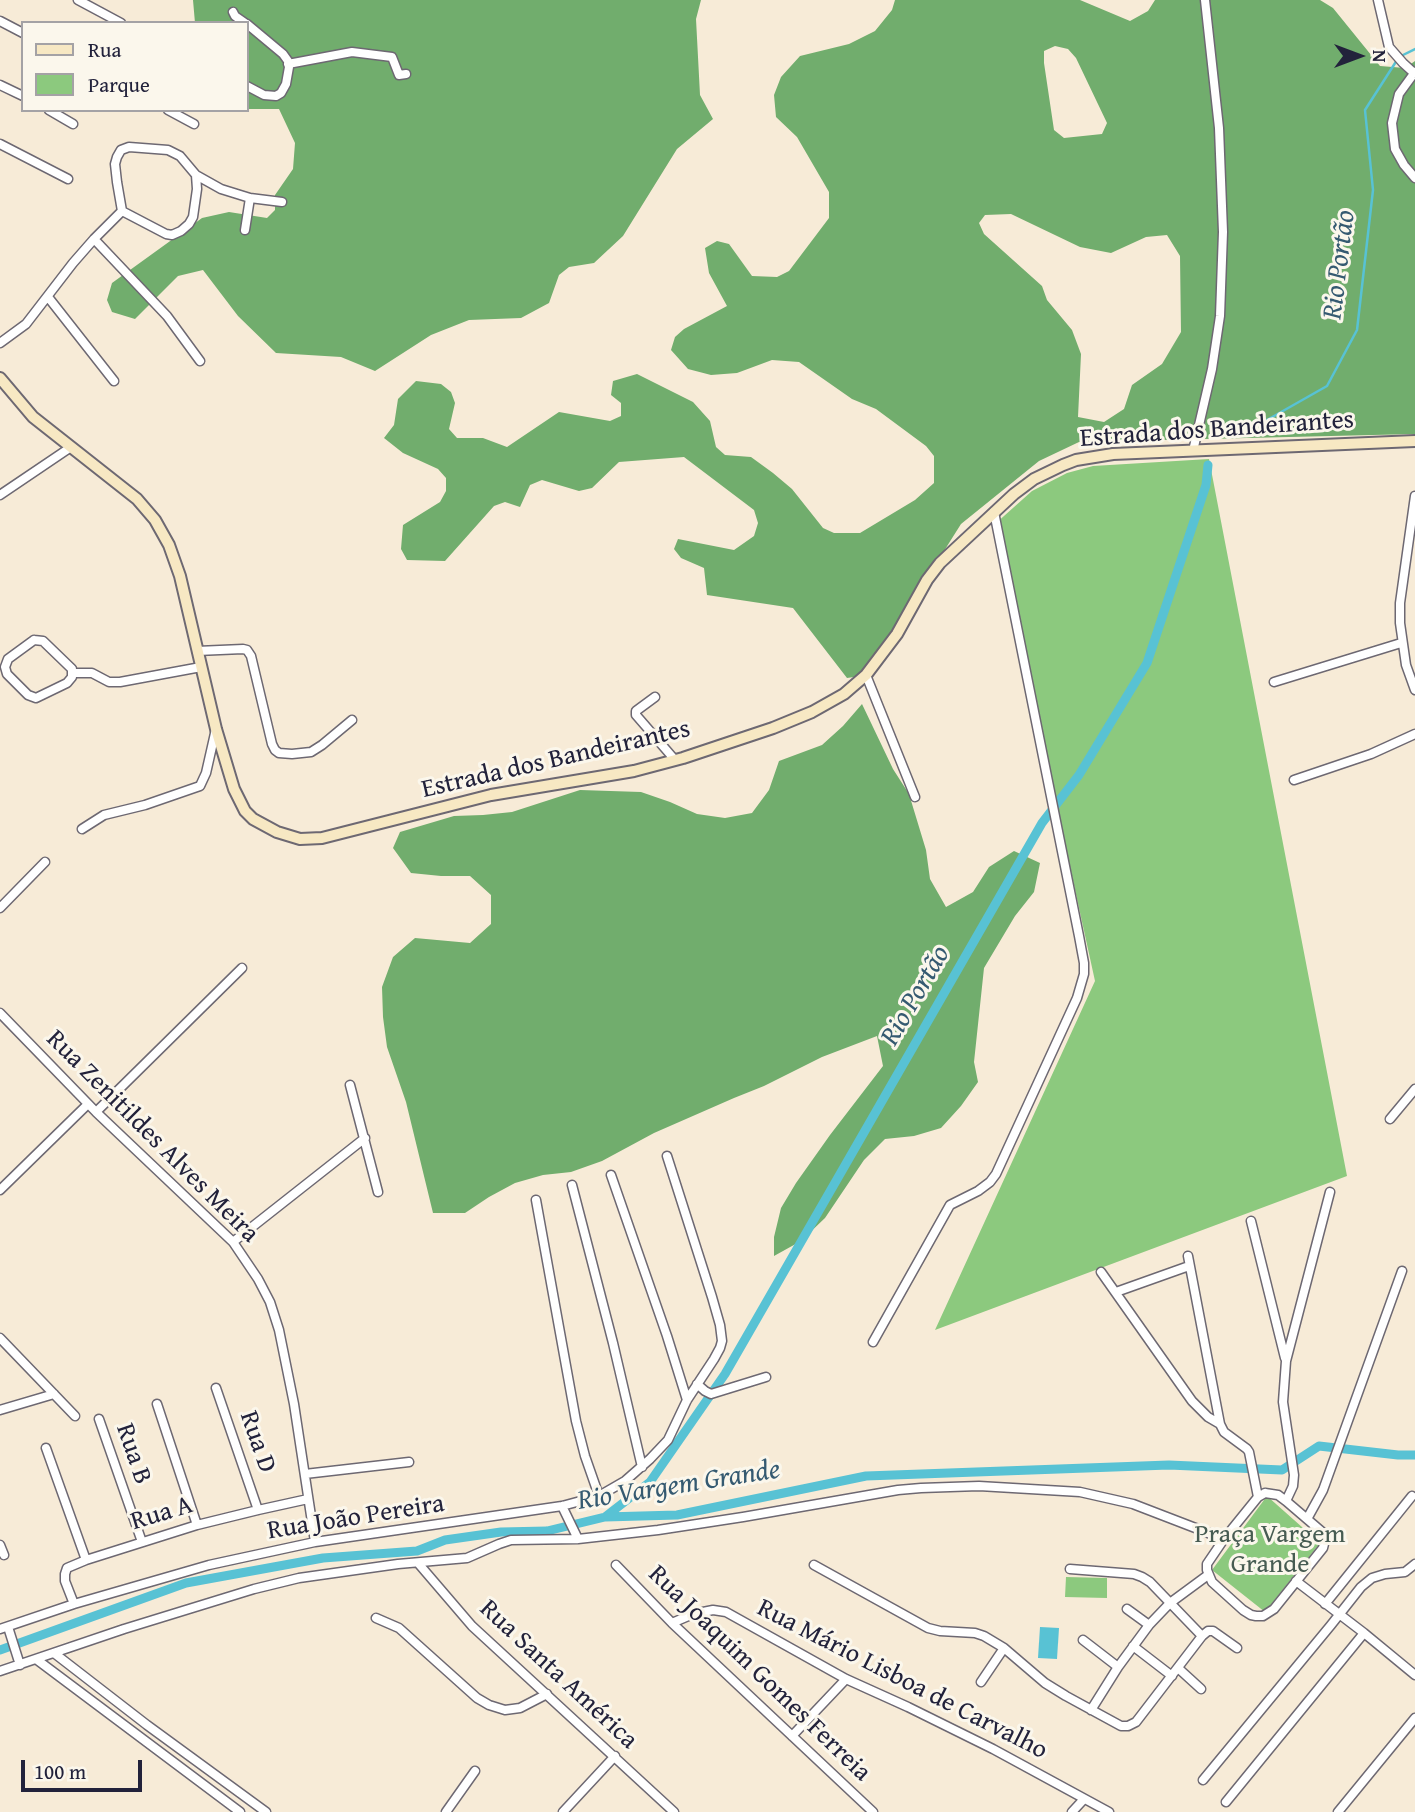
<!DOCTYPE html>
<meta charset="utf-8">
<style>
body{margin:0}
#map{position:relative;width:1415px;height:1812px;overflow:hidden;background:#f7ebd7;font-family:"Gentium Book Plus",serif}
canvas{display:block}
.legend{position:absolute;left:21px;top:21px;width:228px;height:91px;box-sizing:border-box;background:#fbf7ec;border:2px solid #a4a2a5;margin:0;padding:9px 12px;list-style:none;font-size:21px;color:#22223b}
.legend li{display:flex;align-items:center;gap:14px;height:35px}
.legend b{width:35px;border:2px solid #a4a2a5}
.north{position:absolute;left:1324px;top:21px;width:70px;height:70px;-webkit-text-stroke:5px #fbf7ec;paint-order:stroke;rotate:90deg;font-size:19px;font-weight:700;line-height:28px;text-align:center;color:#22223b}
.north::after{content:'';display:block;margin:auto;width:24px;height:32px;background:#22223b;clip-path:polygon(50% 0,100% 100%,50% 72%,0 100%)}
.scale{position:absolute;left:21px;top:1760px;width:121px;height:32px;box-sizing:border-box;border:4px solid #22223b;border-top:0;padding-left:9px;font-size:21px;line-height:24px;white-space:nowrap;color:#22223b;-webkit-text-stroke:5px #fbf7ec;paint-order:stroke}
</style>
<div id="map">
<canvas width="1415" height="1812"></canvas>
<ul class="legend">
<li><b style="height:9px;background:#f7e8c3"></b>Rua</li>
<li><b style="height:19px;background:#8cc97e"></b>Parque</li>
</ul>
<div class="north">N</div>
<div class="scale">100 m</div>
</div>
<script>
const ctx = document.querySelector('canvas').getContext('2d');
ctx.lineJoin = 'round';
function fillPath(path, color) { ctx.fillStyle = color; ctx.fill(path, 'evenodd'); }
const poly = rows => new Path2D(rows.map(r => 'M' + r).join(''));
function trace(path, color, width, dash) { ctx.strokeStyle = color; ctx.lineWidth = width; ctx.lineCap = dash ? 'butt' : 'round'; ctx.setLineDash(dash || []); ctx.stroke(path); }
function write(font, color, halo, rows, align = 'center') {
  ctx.font = font + ' "Gentium Book Plus",serif'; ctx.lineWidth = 6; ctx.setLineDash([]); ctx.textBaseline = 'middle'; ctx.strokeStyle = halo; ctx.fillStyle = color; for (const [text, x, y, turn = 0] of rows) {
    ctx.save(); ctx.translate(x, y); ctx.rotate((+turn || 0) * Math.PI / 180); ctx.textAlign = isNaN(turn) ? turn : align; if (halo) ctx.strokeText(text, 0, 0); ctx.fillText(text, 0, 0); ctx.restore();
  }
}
const green = poly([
 [1209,459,1347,1176,935,1330,1095,981,995,524,1032,491,1067,473,1093,466],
 [1267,1496,1320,1543,1265,1612,1212,1570],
 [1066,1577,1107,1578,1107,1598,1065,1597]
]);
const forest = poly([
 [193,0,701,0,696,19,700,95,713,119,677,149,623,236,594,263,569,267,559,275,549,303,521,318,469,320,431,335,375,371,341,357,276,353,238,316,203,270,178,276,135,319,112,312,107,300,112,283,202,218,229,212,267,218,275,210,275,195,293,169,295,143,279,109,247,109,247,23,195,23],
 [895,0,1080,0,1130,21,1148,11,1155,0,1320,0,1333,8,1380,66,1405,68,1415,61,1415,434,1079,442,1039,461,961,524,874,662,861,676,847,678,793,608,707,595,704,568,681,558,674,549,678,539,734,550,754,536,758,523,754,510,684,457,619,462,592,488,579,491,542,480,530,485,520,507,505,502,494,506,445,561,407,560,401,549,403,525,440,502,446,491,446,478,438,469,403,453,384,438,394,425,398,399,416,381,441,384,451,392,455,403,449,429,457,438,483,438,507,447,559,412,610,421,621,416,621,403,611,395,613,381,637,374,693,402,710,421,716,447,725,455,751,457,773,473,792,489,823,528,834,533,860,533,915,500,934,483,934,456,926,446,876,409,852,399,799,362,772,360,737,373,711,375,688,369,671,350,675,337,684,329,727,306,709,273,705,248,717,241,729,244,752,276,777,277,789,271,829,218,829,192,797,137,776,117,774,95,781,77,800,56,849,44,875,31,892,10],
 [1055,46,1068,49,1076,58,1107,123,1102,134,1064,138,1054,130,1044,63,1044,51],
 [1011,214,1080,247,1111,253,1146,237,1167,235,1180,256,1181,332,1162,364,1132,385,1124,409,1104,422,1078,417,1081,354,1072,330,1047,300,1042,286,984,234,979,223,985,215],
 [862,704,893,769,909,794,926,850,930,879,946,907,973,892,989,867,1014,851,1040,863,1034,892,1015,916,984,968,974,1062,978,1082,961,1106,941,1128,914,1136,885,1139,864,1160,825,1218,801,1241,774,1256,774,1237,781,1208,796,1183,830,1135,883,1066,877,1036,822,1057,764,1086,734,1098,654,1133,602,1161,571,1172,543,1175,515,1183,489,1197,465,1213,433,1213,406,1102,387,1047,383,1017,382,987,393,957,415,938,470,943,491,924,491,895,470,876,441,876,411,873,393,848,400,832,454,816,483,815,512,812,580,790,641,792,670,802,697,814,725,818,752,813,769,790,779,761,822,745,843,726]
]);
const water = poly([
 [1040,1627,1059,1628,1057,1659,1038,1658]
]);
const stream = poly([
 [1224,435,1239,426,1267,420,1327,386,1357,330,1373,190,1365,110,1399,57,1415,49]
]);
const canal = poly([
 [605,1517,650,1482,725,1374,1042,823,1079,775,1147,663,1206,485,1208,465],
 [0,1650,186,1583,323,1558,417,1551,445,1540,501,1532,547,1531,605,1517,677,1515,866,1476,1169,1465,1282,1470,1319,1446,1398,1455,1415,1455]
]);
const minor = poly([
 [78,0,121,23],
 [1378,0,1389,47,1403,63,1414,73],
 [233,12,235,16,245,23],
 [0,21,23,33],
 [247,24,283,54,288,61,289,67,286,84,281,93,276,96,264,95,247,86],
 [288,64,352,52,392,57,399,75,406,74],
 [1415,72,1399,94,1392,123,1395,149,1404,165,1415,178],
 [0,85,23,96],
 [49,110,73,124],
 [168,110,194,124],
 [0,144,68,179],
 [122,211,166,234,172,235,181,231,189,224,193,217,197,189,196,175],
 [245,230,250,198],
 [94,239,167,316,200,361],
 [48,297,114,381],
 [0,343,26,324,73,263,94,239,122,211,117,182,115,164,117,157,121,150,129,147,168,150,180,156,196,175,221,189,250,198,282,202],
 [1193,451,1212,369,1220,316,1223,232,1219,128,1205,0],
 [0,495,71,447],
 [1415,496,1400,603,1400,623,1406,665,1415,690],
 [34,640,43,641,72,669,72,677,67,683,36,698,28,695,7,674,5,667,8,659,34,640],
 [197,651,243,649,247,650,251,656,272,744,275,750,279,753,292,754,311,752,322,745,352,720],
 [72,673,92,673,109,682,120,682,201,667],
 [866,675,915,797],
 [1274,682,1401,643],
 [655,697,636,711,636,715,675,760],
 [1294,780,1371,754,1415,734],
 [82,829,104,815,145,805,200,786,206,773,216,729],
 [0,908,45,862],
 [0,1013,96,1112,233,1242,258,1279,270,1302,279,1330,294,1404,315,1542],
 [350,1085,378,1192],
 [96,1112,242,968],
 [1390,1119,1415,1089],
 [611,1175,667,1336,687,1400],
 [572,1185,613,1343,642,1467],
 [0,1190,88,1104],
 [536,1200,576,1421,585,1456,599,1496],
 [1251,1221,1285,1358],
 [233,1242,365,1138],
 [1188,1256,1220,1424,1224,1432,1247,1449,1249,1452,1258,1497],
 [1101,1272,1192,1401,1208,1417,1220,1424],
 [1116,1292,1189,1266],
 [0,1338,75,1416],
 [873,1342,950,1205,978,1191,990,1182,996,1174,1077,998,1084,974,1084,963,1079,936,994,512],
 [697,1384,705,1391,711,1394,766,1377],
 [216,1388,258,1510],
 [157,1404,197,1525],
 [0,1410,54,1394],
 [99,1419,142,1542],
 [46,1448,86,1560],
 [305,1474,409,1462],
 [1265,1493,1278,1495,1286,1501,1321,1531,1325,1535,1325,1540,1323,1548,1274,1609,1263,1616,1256,1616,1251,1615,1243,1610,1212,1582,1207,1570,1207,1564,1224,1539,1258,1497,1265,1493],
 [1286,1501,1293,1486,1294,1475,1283,1402,1286,1361,1330,1192],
 [562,1506,578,1539],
 [1307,1519,1323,1490,1402,1271],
 [0,1545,4,1555],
 [418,1563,472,1626,674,1812],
 [616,1565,672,1623,873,1812],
 [814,1565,928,1628,940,1631,975,1633,984,1636,1004,1648,1045,1683,1066,1696,1121,1726,1128,1726,1136,1722,1202,1636,1208,1631,1213,1631,1237,1648],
 [1070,1569,1134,1574,1142,1577,1150,1582,1202,1636],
 [1296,1581,1364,1633,1415,1675],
 [74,1604,65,1581,65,1574,67,1568,86,1560,197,1525,258,1510,308,1499],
 [1325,1604,1412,1496],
 [1127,1609,1149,1625],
 [376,1618,399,1628,477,1698,489,1705,505,1710,520,1708,547,1694],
 [672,1623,693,1614,713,1610,726,1612,846,1679,908,1707,993,1749,1109,1812],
 [8,1627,20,1665],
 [0,1629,74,1604,209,1565,315,1542,562,1506,599,1496,625,1481,650,1459,668,1440,687,1400,714,1359,720,1348,722,1341,720,1325,712,1297,667,1156],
 [1083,1640,1118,1667],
 [1133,1646,1172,1676],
 [54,1653,147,1725,266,1812],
 [36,1659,240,1812],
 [1178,1668,1201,1689],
 [0,1671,124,1629,254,1589,299,1578,398,1564,467,1558,499,1544,511,1540,578,1539,658,1530,743,1517,898,1490,921,1488,979,1486,1080,1492,1133,1504,1224,1539],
 [981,1682,1004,1648],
 [1091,1710,1118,1667,1149,1625,1170,1603,1208,1575],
 [792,1736,846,1679],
 [1203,1780,1331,1625,1361,1587,1372,1578,1385,1574,1405,1572,1415,1564],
 [1226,1802,1364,1633],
 [446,1812,475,1771],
 [563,1812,615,1756],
 [1072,1812,1084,1799],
 [1338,1812,1415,1718]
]);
const secondary = poly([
 [0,378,33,417,137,499,155,520,169,545,180,576,216,729,234,789,245,811,253,819,277,832,300,839,322,838,491,795,634,771,683,758,773,728,812,712,844,694,866,675,897,634,927,580,940,563,1014,494,1034,479,1063,465,1076,460,1113,454,1415,441]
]);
const streetNames = [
 ["Estrada dos Bandeirantes",1217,430,-4],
 ["Estrada dos Bandeirantes",556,760,-13],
 ["Rua Zenitildes Alves Meira",152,1137,45],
 ["Rua D",257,1442,71],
 ["Rua B",133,1454,71],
 ["Rua A",162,1514,-17],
 ["Rua João Pereira",356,1518,-9],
 ["Rua Joaquim Gomes Ferreia",759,1674,44],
 ["Rua Santa América",558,1675,43],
 ["Rua Mário Lisboa de Carvalho",902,1680,27]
];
const parkNames = [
 ["Praça Vargem",1270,1535],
 ["Grande",1270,1565]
];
const waterNames = [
 ["Rio Portão",1340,265,-83],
 ["Rio Portão",916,996,-60],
 ["Rio Vargem Grande",679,1486,-9]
];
fillPath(green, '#8cc97e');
fillPath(forest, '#71ad6d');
fillPath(water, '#58c2d4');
trace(stream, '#58c2d4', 2.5);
trace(canal, '#58c2d4', 9);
trace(minor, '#6d6872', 11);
trace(secondary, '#6d6872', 14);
trace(minor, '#fff', 8);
trace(secondary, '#f7e8c3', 10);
write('26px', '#22223b', '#fbf7ec', streetNames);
write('26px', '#475c52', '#fbf7ec', parkNames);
write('italic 28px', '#355a71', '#fbf7ec', waterNames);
</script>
